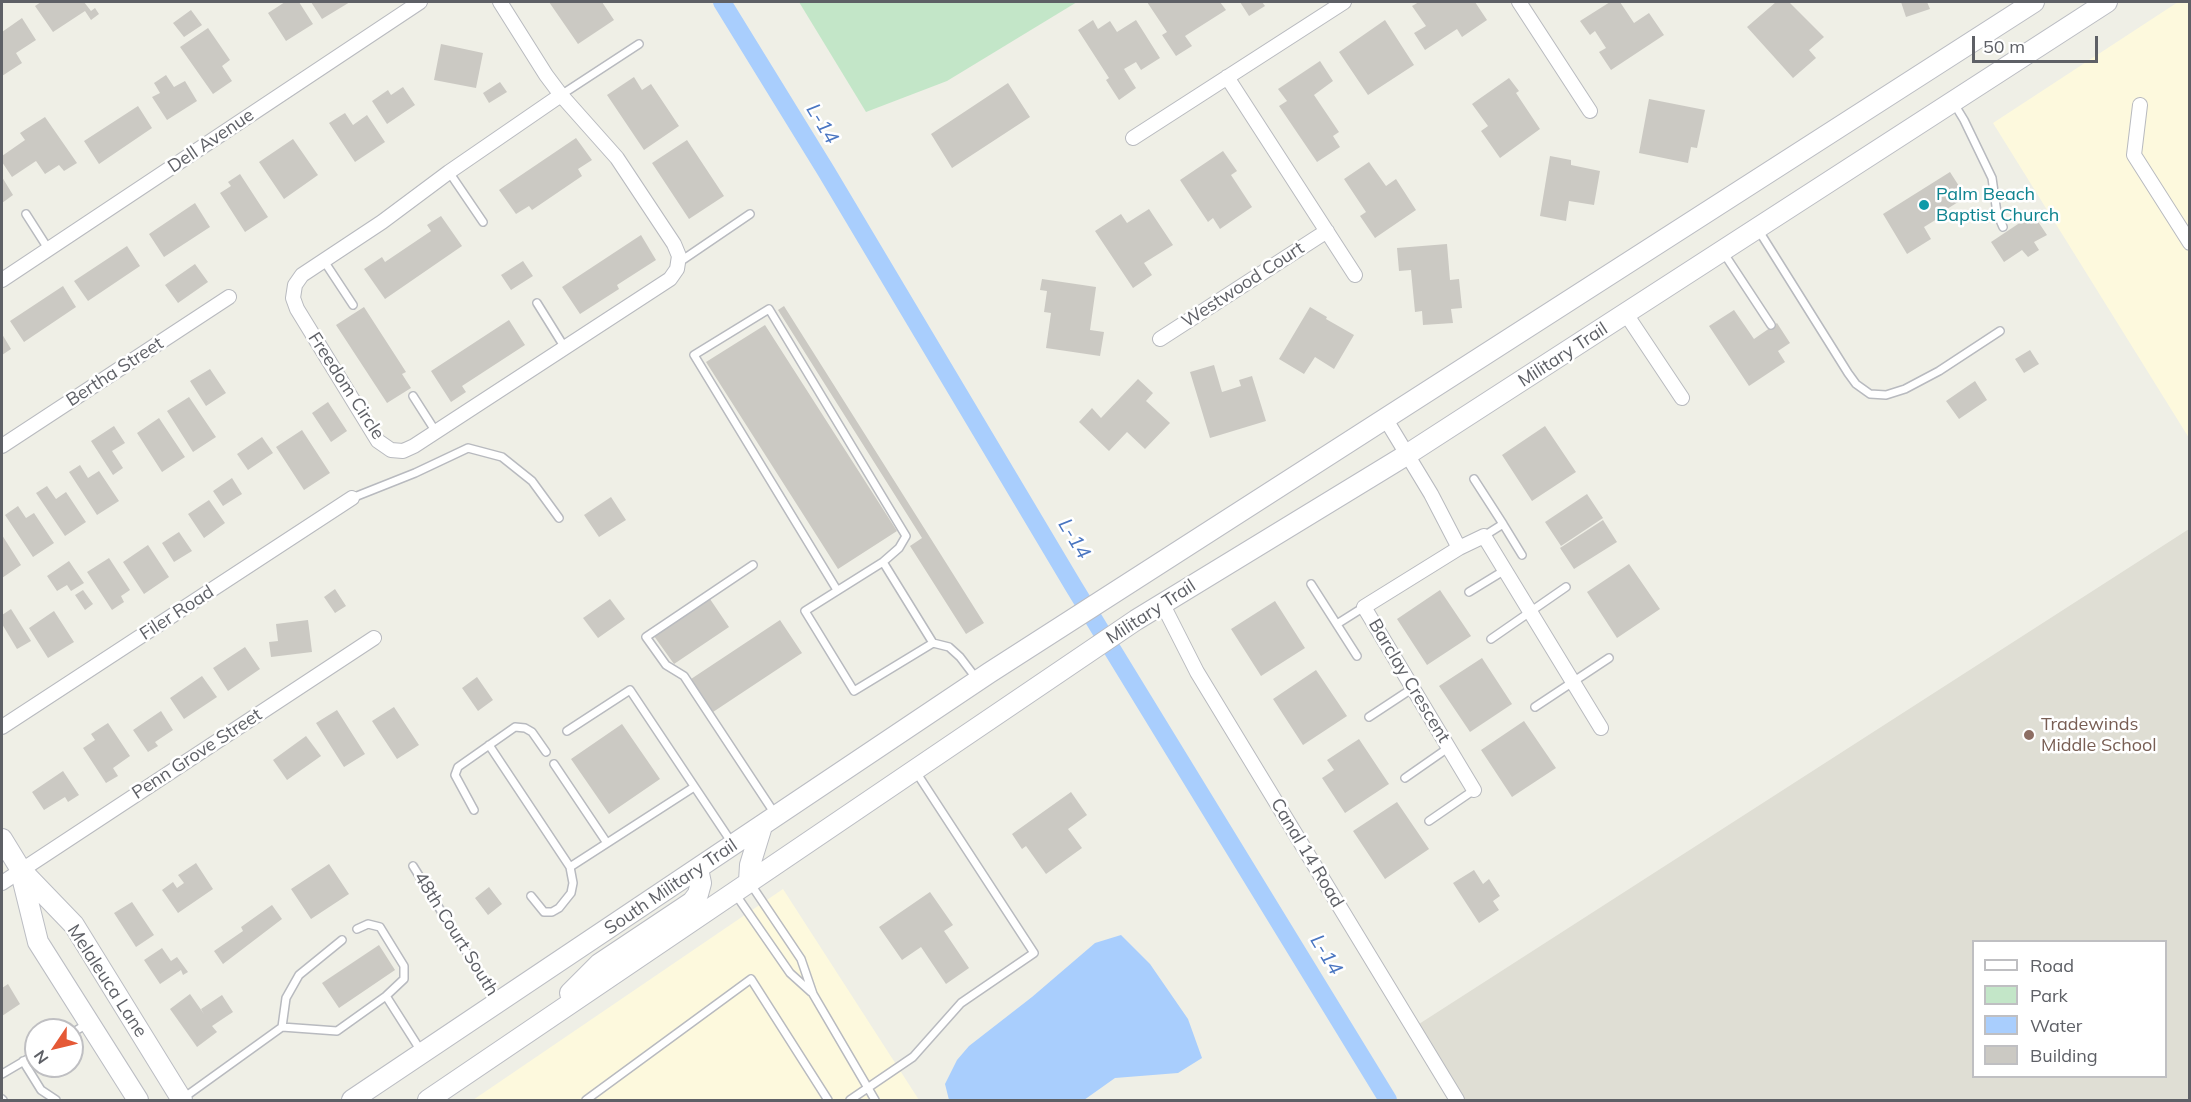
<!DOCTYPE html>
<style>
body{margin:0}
#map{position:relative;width:2191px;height:1102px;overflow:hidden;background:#efefe6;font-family:Mulish,sans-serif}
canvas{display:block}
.frame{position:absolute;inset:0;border:3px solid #5e6066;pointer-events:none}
.legend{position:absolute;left:1972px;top:940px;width:195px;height:138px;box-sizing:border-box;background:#fff;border:2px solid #bfbfc2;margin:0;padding:8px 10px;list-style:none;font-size:18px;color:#5e6066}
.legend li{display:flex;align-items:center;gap:12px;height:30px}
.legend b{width:30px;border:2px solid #bfbfc2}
.north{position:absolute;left:24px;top:1018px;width:60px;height:60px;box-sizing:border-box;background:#fff;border:2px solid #bfbfc2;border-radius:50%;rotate:235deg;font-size:16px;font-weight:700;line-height:24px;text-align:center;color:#5e6066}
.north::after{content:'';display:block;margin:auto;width:21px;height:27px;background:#e55936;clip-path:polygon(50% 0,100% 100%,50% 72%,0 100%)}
.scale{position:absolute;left:1972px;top:36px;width:126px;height:27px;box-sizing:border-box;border:3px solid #5e6066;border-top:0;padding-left:8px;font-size:18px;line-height:21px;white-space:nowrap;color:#5e6066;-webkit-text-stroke:4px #fff;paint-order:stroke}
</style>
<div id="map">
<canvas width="2191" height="1102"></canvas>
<div class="frame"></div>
<ul class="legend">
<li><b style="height:8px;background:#fff"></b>Road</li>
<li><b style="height:16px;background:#c3e6c8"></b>Park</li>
<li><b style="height:16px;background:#a9cefd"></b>Water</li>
<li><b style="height:16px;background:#cbc9c3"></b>Building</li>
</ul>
<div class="north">N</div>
<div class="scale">50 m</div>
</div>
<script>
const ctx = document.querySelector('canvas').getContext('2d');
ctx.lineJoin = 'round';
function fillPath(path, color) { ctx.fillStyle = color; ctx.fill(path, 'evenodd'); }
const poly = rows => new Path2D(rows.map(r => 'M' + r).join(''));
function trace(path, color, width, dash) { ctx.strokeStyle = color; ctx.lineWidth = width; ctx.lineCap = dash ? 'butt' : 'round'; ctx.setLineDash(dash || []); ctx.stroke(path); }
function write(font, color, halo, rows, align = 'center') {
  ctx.font = font + ' Mulish,sans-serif'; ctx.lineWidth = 5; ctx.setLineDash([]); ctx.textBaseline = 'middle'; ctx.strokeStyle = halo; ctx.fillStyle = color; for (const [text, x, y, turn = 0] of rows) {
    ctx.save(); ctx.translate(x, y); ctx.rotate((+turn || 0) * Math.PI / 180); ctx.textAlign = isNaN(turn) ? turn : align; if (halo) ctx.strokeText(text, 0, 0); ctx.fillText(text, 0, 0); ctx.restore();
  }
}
const commercial = poly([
 [2178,2,2189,2,2189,438,1993,123],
 [783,889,919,1100,473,1100]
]);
const education = poly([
 [2189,529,2189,1100,1465,1100,1419,1024],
 [1974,942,2166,942,2166,1076,1974,1076]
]);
const green = poly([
 [799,2,1077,2,947,81,866,112]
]);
const water = poly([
 [1121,935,1150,964,1188,1019,1202,1058,1178,1073,1115,1078,1084,1100,949,1100,945,1084,957,1060,969,1046,1032,997,1095,943]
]);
const canal = poly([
 [722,2,826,171,1074,587,1388,1100]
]);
const building = poly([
 [41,2,84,2,91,11,95,8,99,14,91,20,85,11,53,32,35,6],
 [285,2,299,2,313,24,286,41,268,13],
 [311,2,350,2,322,19],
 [549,2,602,2,614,20,578,44],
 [1147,2,1220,2,1226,10,1185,36,1192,46,1176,56,1162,35,1167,32],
 [1240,2,1262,2,1265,6,1249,16],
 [1419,2,1475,2,1487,20,1462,37,1457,29,1425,50,1414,33,1426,26,1412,6],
 [1610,2,1620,2,1634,23,1649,13,1664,35,1611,70,1599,52,1606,48,1595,31,1590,35,1580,21],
 [1776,2,1789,2,1824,37,1809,50,1816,58,1793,78,1747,27],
 [1901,2,1927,2,1930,9,1906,17],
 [191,10,202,25,184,37,173,23],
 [22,18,36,40,16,53,22,63,2,76,2,32],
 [1093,20,1098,29,1110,21,1117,32,1136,20,1160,58,1141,70,1136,62,1124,69,1136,88,1119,100,1106,80,1109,78,1078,30],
 [1385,20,1414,65,1368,95,1339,52],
 [208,28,230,60,222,66,232,81,213,94,180,47],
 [441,44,483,53,476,88,434,80],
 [1320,61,1333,81,1314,95,1339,132,1333,136,1340,147,1317,162,1279,106,1287,101,1278,89],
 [166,75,174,87,185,81,197,101,167,120,152,97,160,93,154,83],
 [634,77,642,90,651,84,679,126,644,150,607,95],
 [1509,78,1519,91,1516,93,1540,129,1500,158,1481,131,1488,126,1472,104],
 [500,82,507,92,489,103,483,93],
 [1008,83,1030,117,952,168,931,134],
 [403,87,415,105,387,124,372,101,388,90,391,95],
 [1649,99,1705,110,1697,148,1691,147,1688,163,1639,153],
 [138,106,152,128,99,164,84,141],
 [345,113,353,125,367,115,385,142,355,162,329,123],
 [45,117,77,163,64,171,59,165,45,174,36,161,12,177,2,162,2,156,25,140,20,133],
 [576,138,592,160,578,169,582,176,532,210,529,206,516,214,499,190],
 [293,139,318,175,284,199,259,162],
 [687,140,724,196,689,219,652,163],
 [1223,151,1237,171,1231,175,1252,207,1220,229,1213,218,1208,222,1180,180],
 [1550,156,1571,160,1571,165,1600,171,1594,205,1569,201,1566,221,1540,216],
 [1369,162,1386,186,1396,179,1416,210,1375,238,1360,216,1366,212,1344,179],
 [1950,172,1966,197,1936,216,1937,219,1924,227,1931,239,1907,254,1883,214],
 [240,174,268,217,245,232,220,193,231,186,228,182],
 [2,177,13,195,2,203],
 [195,203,210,227,164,257,149,234],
 [1149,209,1173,245,1144,263,1152,275,1133,288,1095,231,1121,214,1127,223],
 [2033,214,2047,235,2034,242,2039,250,2028,257,2022,250,2004,262,1991,242],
 [441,216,462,246,385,299,364,269,382,257,385,262,431,231,427,225],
 [641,235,656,260,617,285,619,289,580,314,562,287],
 [1447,244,1450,280,1459,279,1462,308,1451,309,1453,323,1423,325,1422,311,1415,312,1411,270,1399,271,1397,248],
 [127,246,140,266,88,301,74,281],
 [523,261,533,276,511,290,501,275],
 [195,264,208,282,178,303,165,285],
 [1042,279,1096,287,1090,330,1104,332,1100,356,1046,348,1051,313,1044,312,1047,291,1040,290],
 [63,286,76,307,24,342,10,321],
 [784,306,984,623,966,634,910,546,922,538,778,310],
 [364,307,406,372,402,374,411,388,387,403,336,325],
 [1310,307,1327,317,1326,319,1354,335,1334,369,1315,357,1304,374,1279,359],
 [1734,310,1754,339,1777,323,1790,343,1778,351,1785,362,1749,386,1709,326],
 [509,320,525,345,462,386,466,392,451,402,431,371],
 [765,325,897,531,838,569,706,362],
 [2,334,11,349,2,355],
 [2030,350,2039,364,2024,373,2015,359],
 [1214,365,1222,392,1241,386,1239,380,1252,376,1266,421,1210,438,1190,372],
 [210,369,226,393,206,406,190,381],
 [1138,379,1153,393,1146,401,1170,423,1145,449,1127,432,1109,451,1079,422,1092,408,1101,418],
 [1975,381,1987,400,1959,419,1946,401],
 [189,397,216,437,193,452,167,411],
 [328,402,347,431,331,442,312,413],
 [159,418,185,457,162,472,137,433],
 [114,426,125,443,112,451,123,468,113,475,91,441],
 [1545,426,1576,472,1532,501,1502,455],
 [302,430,330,473,304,490,276,447],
 [262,437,273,453,248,470,237,454],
 [80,465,88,478,99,471,119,501,97,515,69,472],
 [232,478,242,494,223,506,213,491],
 [47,486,56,499,66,492,86,522,65,536,36,493],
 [1587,494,1603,518,1561,546,1545,522],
 [611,497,626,520,599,537,584,515],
 [209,500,225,523,204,538,188,514],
 [18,506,26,518,34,513,54,543,33,557,5,515],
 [1603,520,1617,542,1574,569,1560,548],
 [179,532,192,551,174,562,162,543],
 [2,535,21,565,2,578],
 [148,545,169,577,144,594,123,562],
 [109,558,130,590,121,596,124,602,112,610,87,572],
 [69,561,84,583,71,591,67,585,57,591,47,576],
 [1629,564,1660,609,1617,638,1587,592],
 [335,589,346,606,335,613,324,597],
 [83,590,93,604,85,610,75,595],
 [1440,590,1471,636,1427,665,1397,619],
 [610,599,625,619,598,638,583,618],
 [710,599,729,627,674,664,654,636],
 [1275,601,1305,648,1261,676,1231,629],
 [11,609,31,641,17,649,2,624,2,615],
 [54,611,74,642,48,658,29,628],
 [308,620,312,652,271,657,269,642,278,641,276,624],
 [780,620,802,653,713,712,691,679],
 [245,647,260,669,228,691,213,668],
 [1482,658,1512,704,1470,732,1439,686],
 [1316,670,1347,716,1303,745,1273,699],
 [202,676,217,697,184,719,170,698],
 [477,677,493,700,478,711,462,688],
 [394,707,419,745,397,759,372,721],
 [337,710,365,754,344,767,316,723],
 [161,711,173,730,155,742,158,746,148,752,133,730],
 [1524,721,1556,768,1512,797,1481,750],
 [108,723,130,756,113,768,118,776,106,783,83,748,95,740,91,734],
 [622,724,660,779,609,814,571,759],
 [306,736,321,756,287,780,273,760],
 [1359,739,1389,784,1345,813,1322,778,1334,770,1327,760],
 [63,771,79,795,68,802,65,797,44,810,32,792],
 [1071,792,1087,815,1068,829,1082,848,1046,874,1026,846,1022,849,1012,834],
 [1397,802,1429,849,1385,879,1353,831],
 [196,863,213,889,178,913,162,890,173,882,177,888,184,883,178,875],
 [329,864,349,894,311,919,291,889],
 [1474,870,1483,884,1489,879,1500,896,1493,901,1499,910,1479,923,1453,883],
 [489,887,502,904,488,915,475,898],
 [930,892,953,925,944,931,969,968,946,984,921,947,902,960,879,927],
 [132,902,154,935,136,947,114,913],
 [272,905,282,919,223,964,214,951,243,931,241,927],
 [379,945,395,970,339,1008,322,983],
 [162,948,171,961,177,957,188,972,183,975,181,970,160,984,144,960],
 [8,984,20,1004,2,1016,2,988],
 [190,994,204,1014,201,1009,222,995,233,1012,212,1026,217,1032,197,1047,170,1009]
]);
const lane = poly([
 [561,95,639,44],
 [1953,102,1964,120,1992,178,1997,213,2003,227],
 [449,172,483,222],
 [26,214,49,250],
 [1759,231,1848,373,1856,384,1870,394,1886,395,1905,389,1939,371,2000,331],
 [1723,252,1771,325],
 [324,261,353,305],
 [678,263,750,214],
 [537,303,565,348],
 [413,396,436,432],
 [1474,479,1503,524,1484,536],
 [352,498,415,473,468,448,502,457,532,481,559,518],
 [1503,524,1522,555],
 [883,562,933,643],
 [753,565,646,637,666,665,684,676,775,814],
 [1311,584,1357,656],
 [837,590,694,355,769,309,906,536,899,548,883,562,805,611,854,691,933,643,949,647,960,657,976,678],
 [1469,592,1505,570],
 [1337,624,1364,607],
 [1491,639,1566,587],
 [1535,707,1609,658],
 [1369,717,1413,688],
 [567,731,630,690,732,843],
 [489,745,570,867,694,787],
 [554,764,607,843],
 [1405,778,1448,748],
 [474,810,455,775,458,767,515,727,525,728,532,732,546,752],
 [1429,821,1474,790],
 [413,866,497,1001],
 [750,883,801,959,813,994,875,1100],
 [736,895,790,973,811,992],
 [531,896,544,912,552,912,559,908,571,893,573,883,570,867],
 [357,929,368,924,380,927,404,966,404,979,386,996],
 [282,1027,286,998,299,975,342,940],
 [72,1033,87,1024],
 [23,1061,41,1090,56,1100],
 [2,1074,36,1054],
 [2,1099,3,1100],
 [182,1099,282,1027,337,1031,386,996,421,1051],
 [586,1100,751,979,828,1100],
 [850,1100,913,1057,961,1003,1034,953,916,772]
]);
const street = poly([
 [500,2,546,75,561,95],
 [1519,2,1590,111],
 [1227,77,1355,275],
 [561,95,617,158,674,244,679,256,677,269,670,279,414,446,403,451,391,450,378,441,297,309,293,298,295,285,302,275,382,222,449,172,561,95],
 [2140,105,2134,155,2190,243],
 [1133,138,1344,2],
 [2,280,420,2],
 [1626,314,1682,398],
 [1160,339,1327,231],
 [1385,418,1431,494,1459,548],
 [2,446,229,297],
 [1162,603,1197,672,1457,1100],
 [2,727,352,498],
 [1474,790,1364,607,1459,548,1484,536,1601,728],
 [2,883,374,638]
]);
const secondary = poly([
 [2,839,21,870,74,925,182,1100],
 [21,873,38,942,138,1100],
 [749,881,750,865,762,826],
 [570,993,599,964,692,902,698,894,701,883,698,869],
 [352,1100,989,673,2034,2],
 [428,1100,1136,620,1408,454,2107,2]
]);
const markers = [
 [1924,205,6,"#0f9aa8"],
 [2029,735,6,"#8d6e63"]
];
const streetNames = [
 ["Dell Avenue",211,141,-34],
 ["Westwood Court",1243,285,-33],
 ["Military Trail",1563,355,-33],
 ["Bertha Street",115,372,-33],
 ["Freedom Circle",346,386,57],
 ["Military Trail",1151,612,-33],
 ["Filer Road",177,613,-33],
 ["Barclay Crescent",1409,681,59],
 ["Penn Grove Street",197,754,-33],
 ["Canal 14 Road",1307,853,59],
 ["South Military Trail",671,887,-34],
 ["48th Court South",456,934,58],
 ["Melaleuca Lane",107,981,57]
];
const cultureNames = [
 ["Palm Beach",1936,195],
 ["Baptist Church",1936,216]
];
const educationNames = [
 ["Tradewinds",2041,725],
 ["Middle School",2041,746]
];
const waterNames = [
 ["L-14",822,124,59],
 ["L-14",1074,539,59],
 ["L-14",1326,955,59]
];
fillPath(commercial, '#fdf9dd');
fillPath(education, '#dfded4');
fillPath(green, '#c3e6c8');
fillPath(water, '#a9cefd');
trace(canal, '#a9cefd', 18);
fillPath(building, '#cbc9c3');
trace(lane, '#b8babf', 10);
trace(street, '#b8babf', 16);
trace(secondary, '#bbbdc3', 22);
trace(lane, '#fff', 7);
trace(street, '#fff', 14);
trace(secondary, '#fff', 20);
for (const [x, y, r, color] of markers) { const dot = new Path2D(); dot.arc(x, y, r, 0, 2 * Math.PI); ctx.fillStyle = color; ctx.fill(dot); trace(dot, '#fff', 2); }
write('18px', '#5e6066', '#fff', streetNames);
write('18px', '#0d838f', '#fff', cultureNames, 'left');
write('18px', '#785e54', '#fff', educationNames, 'left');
write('italic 20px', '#4a76c1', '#fff', waterNames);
</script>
